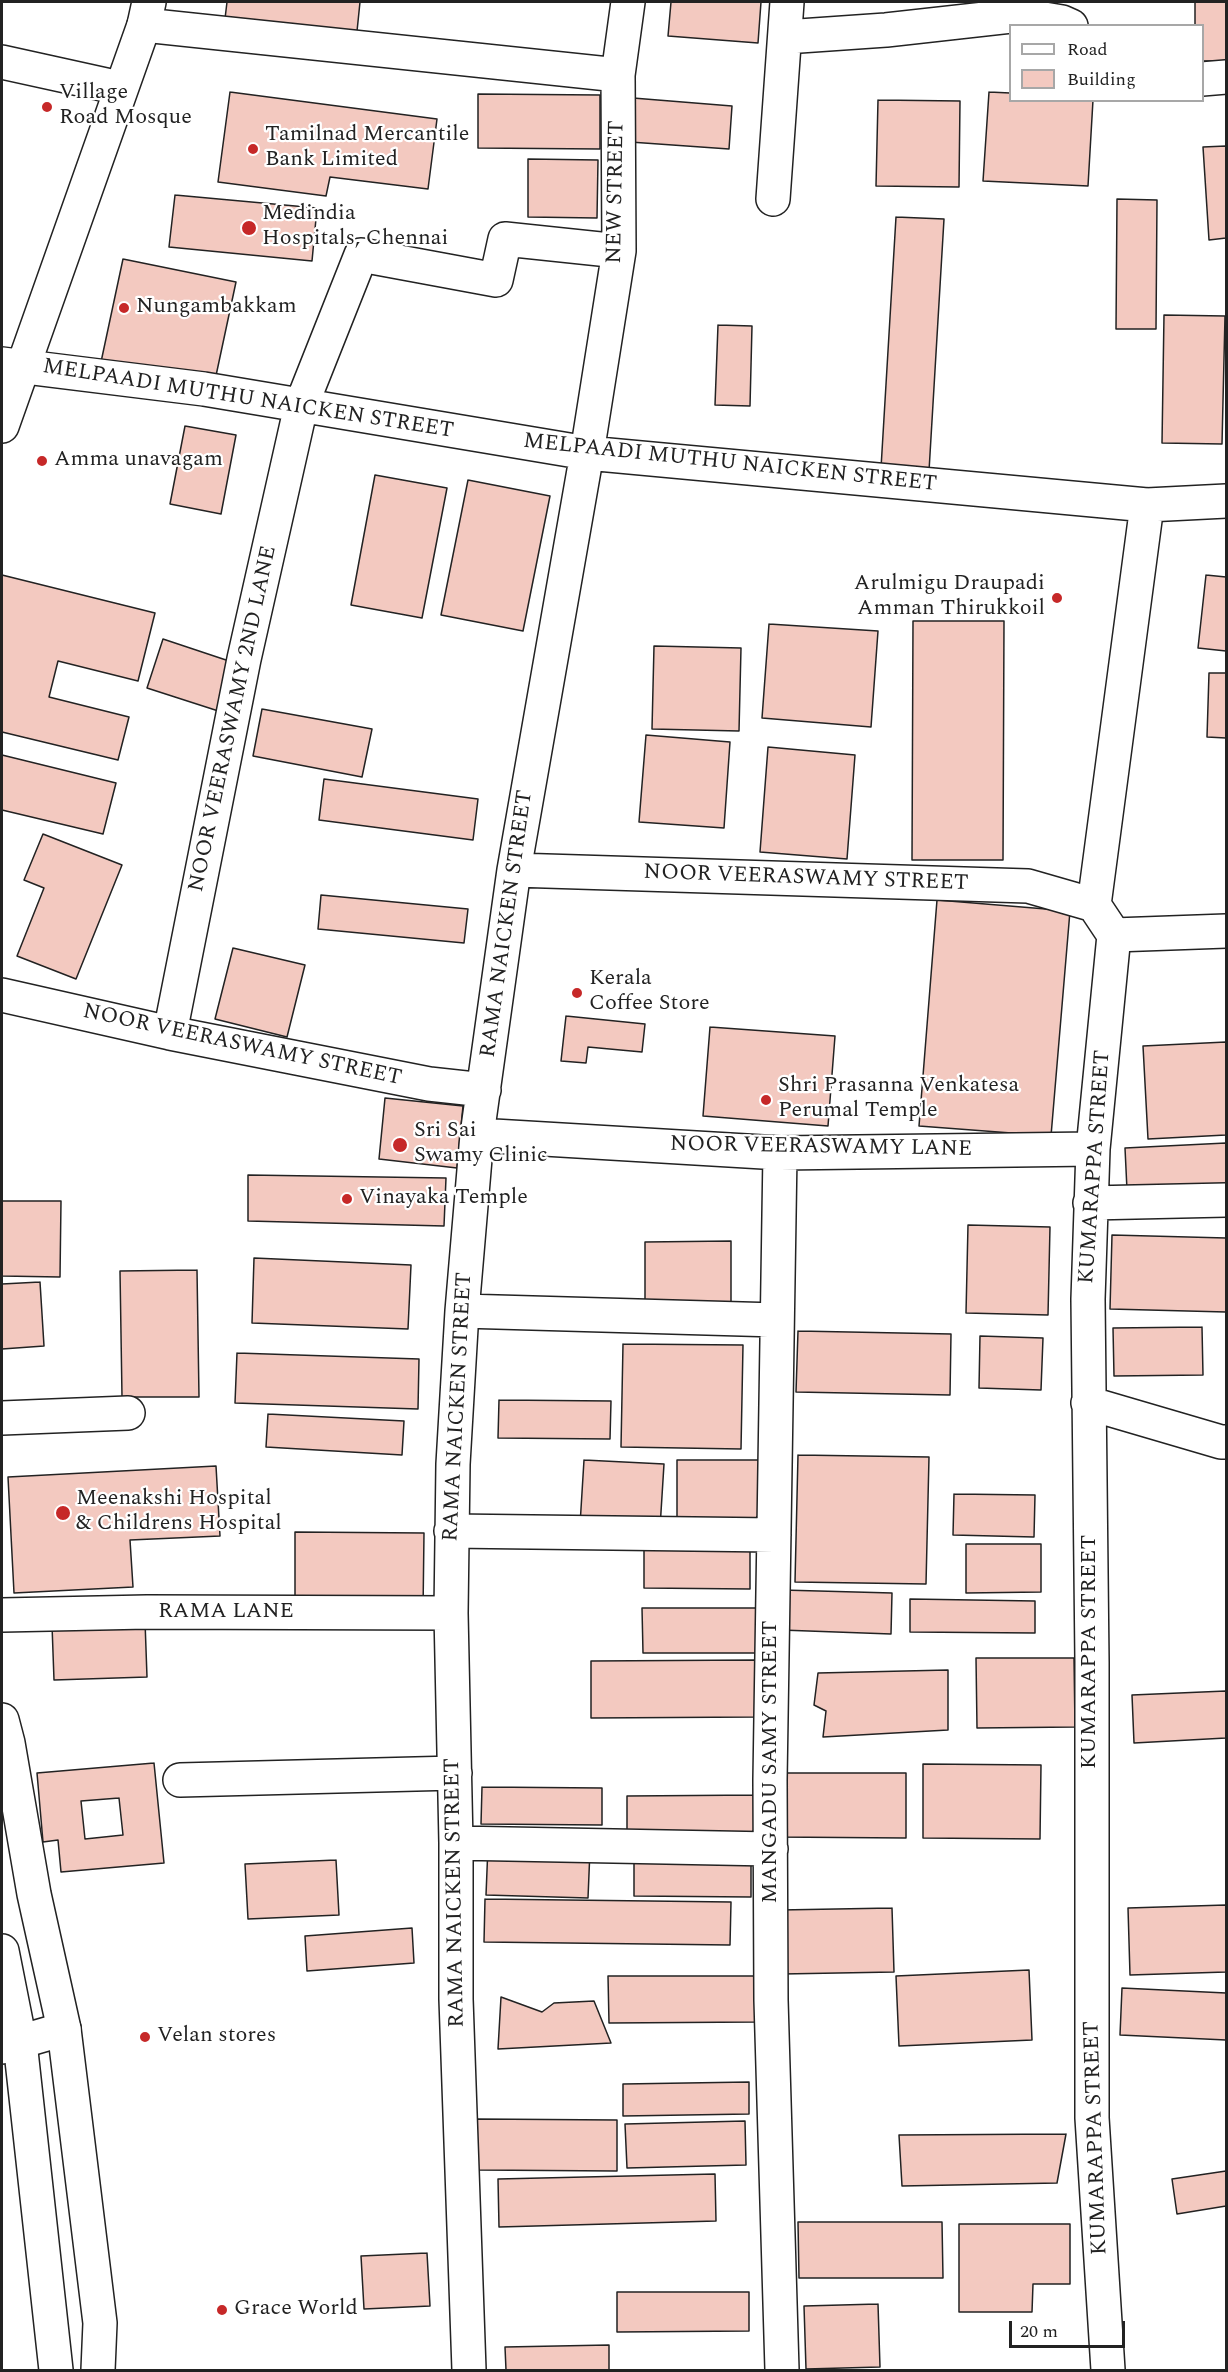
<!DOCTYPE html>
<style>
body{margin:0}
#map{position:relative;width:1228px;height:2372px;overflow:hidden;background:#fff;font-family:Spectral,serif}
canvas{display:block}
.frame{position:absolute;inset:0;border:3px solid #222;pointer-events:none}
.legend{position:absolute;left:1009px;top:24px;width:195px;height:78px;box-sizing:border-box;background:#fff;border:2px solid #a7a7a7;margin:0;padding:8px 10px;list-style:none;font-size:18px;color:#222}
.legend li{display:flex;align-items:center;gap:12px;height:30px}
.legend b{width:30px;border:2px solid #a7a7a7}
.scale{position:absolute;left:1009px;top:2321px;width:116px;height:27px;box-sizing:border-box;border:3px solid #222;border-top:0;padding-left:8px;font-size:18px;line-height:21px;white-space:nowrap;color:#222;-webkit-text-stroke:4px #fff;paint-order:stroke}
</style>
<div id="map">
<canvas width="1228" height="2372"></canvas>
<div class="frame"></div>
<ul class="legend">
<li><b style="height:8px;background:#fff"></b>Road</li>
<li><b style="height:16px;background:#f3c9c0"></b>Building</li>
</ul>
<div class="scale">20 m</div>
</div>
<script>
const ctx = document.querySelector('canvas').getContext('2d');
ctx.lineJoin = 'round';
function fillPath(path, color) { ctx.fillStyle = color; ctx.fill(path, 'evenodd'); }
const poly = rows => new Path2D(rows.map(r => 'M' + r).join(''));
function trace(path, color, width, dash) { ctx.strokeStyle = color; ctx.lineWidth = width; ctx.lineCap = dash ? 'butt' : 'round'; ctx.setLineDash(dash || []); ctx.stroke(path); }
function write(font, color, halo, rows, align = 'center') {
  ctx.font = font + ' Spectral,serif'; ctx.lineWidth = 4.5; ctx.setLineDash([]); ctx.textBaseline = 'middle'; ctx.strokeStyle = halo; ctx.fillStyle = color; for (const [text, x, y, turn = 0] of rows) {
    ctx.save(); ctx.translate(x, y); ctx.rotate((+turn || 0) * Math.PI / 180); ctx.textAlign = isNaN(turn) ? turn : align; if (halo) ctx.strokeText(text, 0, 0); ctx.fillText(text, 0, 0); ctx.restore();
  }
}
const building = poly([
 [227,2,360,2,356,41,224,27,227,2],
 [671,2,761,2,758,43,668,36,671,2],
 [1195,2,1226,2,1226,61,1202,61,1202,26,1195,26,1195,2],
 [230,92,437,119,428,189,330,177,326,196,218,182,230,92],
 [989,92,1010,93,1010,100,1093,100,1088,186,983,181,989,92],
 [478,94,600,95,600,149,478,148,478,94],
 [633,98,732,106,729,149,630,142,633,98],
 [878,100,960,101,959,187,876,186,878,100],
 [1226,146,1226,238,1209,240,1203,147,1226,146],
 [528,159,598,160,597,218,528,217,528,159],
 [175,195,317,208,312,261,169,247,175,195],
 [1117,199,1157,200,1156,329,1116,329,1117,199],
 [896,217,944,219,929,471,881,468,896,217],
 [123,259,236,282,214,385,101,362,123,259],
 [1164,315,1225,316,1222,444,1162,443,1164,315],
 [718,325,752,326,750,406,715,405,718,325],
 [185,426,236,435,221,514,170,504,185,426],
 [375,475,447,488,422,618,351,605,375,475],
 [468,480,550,496,523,631,441,615,468,480],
 [2,575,155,613,138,681,58,661,49,697,129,717,118,760,2,732,2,575],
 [1206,575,1226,577,1226,651,1198,648,1206,575],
 [913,621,1004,621,1003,860,912,860,913,621],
 [769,624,878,631,871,727,762,718,769,624],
 [163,639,253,669,237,717,147,688,163,639],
 [654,646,741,648,739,731,652,729,654,646],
 [1209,673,1226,673,1226,738,1207,737,1209,673],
 [262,709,372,729,362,777,253,756,262,709],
 [646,735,730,742,724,828,639,822,646,735],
 [768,747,855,755,847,859,760,852,768,747],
 [2,755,116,783,103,834,2,810,2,755],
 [324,779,478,799,473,840,319,820,324,779],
 [43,834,122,865,76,979,17,956,44,888,24,880,43,834],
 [321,895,468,909,464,943,318,929,321,895],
 [937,900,1070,911,1051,1136,919,1126,937,900],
 [233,948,305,965,287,1037,215,1019,233,948],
 [566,1016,645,1024,642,1052,588,1047,586,1063,561,1061,566,1016],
 [710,1027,835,1036,828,1126,703,1116,710,1027],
 [1226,1042,1226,1135,1148,1139,1143,1046,1226,1042],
 [385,1098,463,1106,457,1168,379,1159,385,1098],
 [1226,1143,1226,1185,1127,1190,1125,1148,1226,1143],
 [248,1175,446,1178,444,1226,248,1221,248,1175],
 [2,1201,61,1201,60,1277,2,1276,2,1201],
 [968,1225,1050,1227,1048,1315,966,1313,968,1225],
 [1112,1235,1226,1238,1226,1312,1110,1309,1112,1235],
 [731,1241,731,1303,645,1303,645,1242,731,1241],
 [254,1258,411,1265,408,1329,252,1323,254,1258],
 [197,1270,199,1397,122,1397,120,1271,197,1270],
 [40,1282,44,1346,2,1349,2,1284,40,1282],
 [1202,1327,1203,1375,1114,1376,1113,1328,1202,1327],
 [798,1331,951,1334,950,1395,796,1392,798,1331],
 [980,1336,1043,1338,1041,1390,979,1388,980,1336],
 [623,1344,743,1345,741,1449,621,1447,623,1344],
 [237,1353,419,1359,418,1409,235,1403,237,1353],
 [499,1400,611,1401,610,1439,498,1438,499,1400],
 [268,1414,404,1421,402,1455,266,1447,268,1414],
 [798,1455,929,1457,926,1584,795,1582,798,1455],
 [584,1460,664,1464,660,1528,580,1525,584,1460],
 [677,1460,761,1460,761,1527,677,1526,677,1460],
 [216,1466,220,1536,130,1540,133,1587,14,1593,8,1477,216,1466],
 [954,1494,1035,1495,1034,1537,953,1535,954,1494],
 [295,1532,424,1533,423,1612,295,1611,295,1532],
 [644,1540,750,1540,750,1589,644,1588,644,1540],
 [966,1544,1041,1544,1041,1592,966,1593,966,1544],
 [782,1590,892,1593,891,1634,781,1630,782,1590],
 [910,1599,1035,1601,1035,1633,910,1632,910,1599],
 [642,1608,758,1608,758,1653,643,1653,642,1608],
 [145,1621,147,1677,54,1680,52,1625,145,1621],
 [976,1658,1074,1658,1075,1727,977,1728,976,1658],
 [756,1660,756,1717,591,1718,591,1661,756,1660],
 [948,1670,948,1730,823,1737,826,1711,814,1705,818,1673,948,1670],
 [1226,1691,1226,1738,1134,1743,1132,1695,1226,1691],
 [154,1763,164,1863,61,1872,58,1840,43,1842,37,1773,154,1763],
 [119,1798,123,1835,85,1839,81,1801,119,1798],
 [923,1764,1041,1765,1040,1839,923,1838,923,1764],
 [776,1773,906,1773,906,1838,775,1837,776,1773],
 [482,1787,602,1788,602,1825,481,1824,482,1787],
 [760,1795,761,1832,627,1833,627,1796,760,1795],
 [488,1846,590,1850,588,1898,486,1895,488,1846],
 [634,1852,751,1853,751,1897,634,1896,634,1852],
 [336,1860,339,1915,248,1919,245,1864,336,1860],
 [485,1899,731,1902,730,1945,484,1942,485,1899],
 [1226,1905,1226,1972,1130,1975,1128,1908,1226,1905],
 [892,1908,894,1972,782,1974,780,1910,892,1908],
 [412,1928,414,1963,307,1971,305,1936,412,1928],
 [1029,1970,1032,2040,899,2046,896,1976,1029,1970],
 [608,1976,757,1976,757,2022,609,2023,608,1976],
 [1122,1988,1226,1993,1226,2040,1120,2035,1122,1988],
 [501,1997,542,2012,554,2003,594,2001,611,2043,498,2049,501,1997],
 [749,2082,749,2114,623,2116,623,2084,749,2082],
 [477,2119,617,2120,617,2171,477,2170,477,2119],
 [745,2121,746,2165,627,2168,625,2124,745,2121],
 [1066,2134,1057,2183,902,2186,899,2135,1066,2134],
 [1226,2171,1226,2206,1177,2214,1172,2179,1226,2171],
 [715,2174,716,2221,499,2227,498,2179,715,2174],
 [798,2222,942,2222,943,2278,799,2278,798,2222],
 [959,2224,1070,2224,1070,2284,1033,2284,1032,2312,959,2312,959,2224],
 [427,2253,430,2306,364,2309,361,2256,427,2253],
 [617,2292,749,2292,749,2331,617,2332,617,2292],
 [878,2304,880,2367,806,2369,804,2306,878,2304],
 [609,2345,609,2370,506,2370,505,2347,609,2345]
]);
const minor = poly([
 [144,25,618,75],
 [785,37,886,30,1020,15,1062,22,1071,26],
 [2,62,120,88],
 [1202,79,1226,77],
 [773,199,787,2],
 [2,364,204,389,587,453,1147,505,1226,501],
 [514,870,1028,886,1094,905,1114,935],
 [1094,905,1147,505],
 [1114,935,1226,931],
 [2,995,170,1033,429,1084,484,1090],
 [170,1033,244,659,301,406,361,255,496,280,505,239,619,251],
 [477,1135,780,1153,1093,1149],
 [780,1153,770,1780,771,2000,782,2370],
 [1090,1203,1226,1200],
 [462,1311,777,1320],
 [1088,1403,1221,1442,1226,1442],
 [2,1418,128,1413],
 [451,1531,774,1535],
 [2,1615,147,1612,451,1613],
 [180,1780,455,1773],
 [456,1843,771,1849],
 [2,2047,64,2029],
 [469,2370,456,1999,456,1843,451,1613,453,1464,462,1311,477,1135,514,870,587,453,619,251,618,75,628,2],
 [1108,2370,1092,2118,1092,1662,1088,1299,1093,1149,1114,935]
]);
const secondary = poly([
 [2,426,144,25,149,2],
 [2,1720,8,1743,34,1894,64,2029,100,2323,98,2370],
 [2,1951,20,2042,56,2370]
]);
const markers = [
 [47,107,6,"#c62828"],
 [253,149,6,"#c62828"],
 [249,228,8,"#c62828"],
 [124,308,6,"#c62828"],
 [42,461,6,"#c62828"],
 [1057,598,6,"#c62828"],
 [577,993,6,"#c62828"],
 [766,1100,6,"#c62828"],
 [400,1145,8,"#c62828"],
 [347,1199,6,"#c62828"],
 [63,1513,8,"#c62828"],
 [145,2037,6,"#c62828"],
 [222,2310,6,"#c62828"]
];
const poiNames = [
 ["Village",59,94],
 ["Road Mosque",59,119],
 ["Tamilnad Mercantile",265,136],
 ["Bank Limited",265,161],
 ["Medindia",262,215],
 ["Hospitals, Chennai",262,240],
 ["Nungambakkam",136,308],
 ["Amma unavagam",54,461],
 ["Arulmigu Draupadi",1045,585,"right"],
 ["Amman Thirukkoil",1045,610,"right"],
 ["Kerala",589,980],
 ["Coffee Store",589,1005],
 ["Shri Prasanna Venkatesa",778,1087],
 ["Perumal Temple",778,1112],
 ["Sri Sai",414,1132],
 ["Swamy Clinic",414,1157],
 ["Vinayaka Temple",359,1199],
 ["Meenakshi Hospital",76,1500],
 ["& Childrens Hospital",76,1525],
 ["Velan stores",157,2037],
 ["Grace World",234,2310]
];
const streetNames = [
 ["NEW STREET",617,192,-89],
 ["MELPAADI MUTHU NAICKEN STREET",248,400,9],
 ["MELPAADI MUTHU NAICKEN STREET",730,464,6],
 ["NOOR VEERASWAMY 2ND LANE",234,719,-78],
 ["NOOR VEERASWAMY STREET",806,879,2],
 ["RAMA NAICKEN STREET",508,924,-82],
 ["NOOR VEERASWAMY STREET",242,1046,12],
 ["NOOR VEERASWAMY LANE",821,1148,1],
 ["KUMARAPPA STREET",1096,1167,-86],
 ["RAMA NAICKEN STREET",459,1407,-87],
 ["RAMA LANE",226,1613],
 ["KUMARAPPA STREET",1091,1652,-90],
 ["MANGADU SAMY STREET",772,1762,-90],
 ["RAMA NAICKEN STREET",456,1893,-91],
 ["KUMARAPPA STREET",1097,2138,-92]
];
fillPath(building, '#f3c9c0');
trace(building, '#222', 1.5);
trace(minor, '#222', 36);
trace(secondary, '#222', 36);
trace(minor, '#fff', 33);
trace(secondary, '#fff', 33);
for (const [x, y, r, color] of markers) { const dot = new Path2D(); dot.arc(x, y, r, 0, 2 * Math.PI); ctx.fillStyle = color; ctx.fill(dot); trace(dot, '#fff', 2); }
write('22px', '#222', '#fff', poiNames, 'left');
write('22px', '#222', '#fff', streetNames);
</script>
